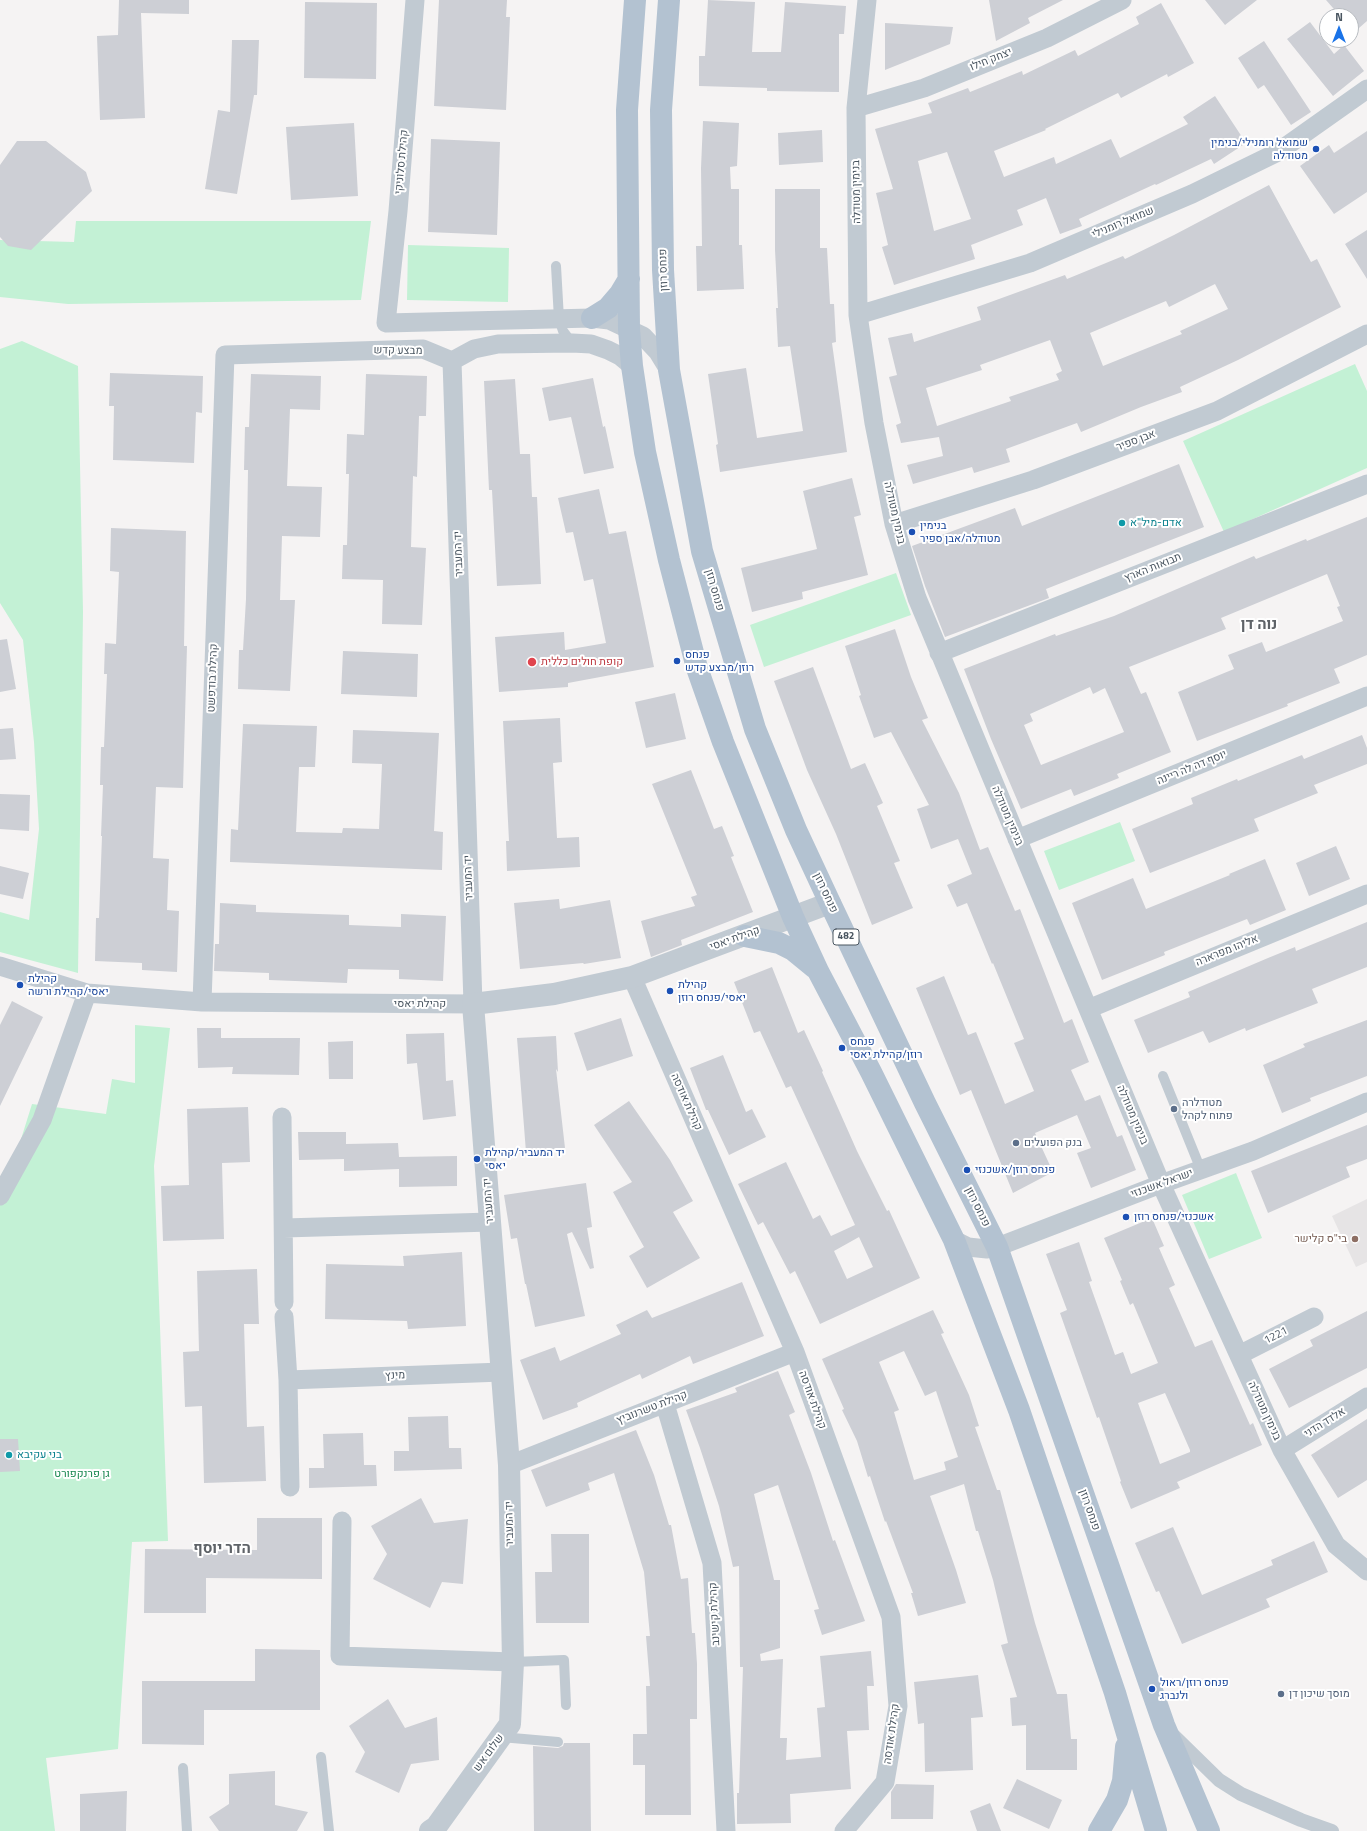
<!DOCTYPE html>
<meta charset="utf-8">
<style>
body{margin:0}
#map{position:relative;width:1367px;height:1831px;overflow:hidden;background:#f5f3f3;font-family:"Titillium Web",sans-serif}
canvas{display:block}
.north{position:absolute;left:1319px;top:8px;width:40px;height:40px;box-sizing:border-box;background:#fff;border:1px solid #b7bbc0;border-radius:50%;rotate:0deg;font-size:11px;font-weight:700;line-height:16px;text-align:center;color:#4a5661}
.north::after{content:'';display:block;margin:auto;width:14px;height:18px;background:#1a73e8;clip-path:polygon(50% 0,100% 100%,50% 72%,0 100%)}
</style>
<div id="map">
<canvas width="1367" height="1831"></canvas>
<div class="north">N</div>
</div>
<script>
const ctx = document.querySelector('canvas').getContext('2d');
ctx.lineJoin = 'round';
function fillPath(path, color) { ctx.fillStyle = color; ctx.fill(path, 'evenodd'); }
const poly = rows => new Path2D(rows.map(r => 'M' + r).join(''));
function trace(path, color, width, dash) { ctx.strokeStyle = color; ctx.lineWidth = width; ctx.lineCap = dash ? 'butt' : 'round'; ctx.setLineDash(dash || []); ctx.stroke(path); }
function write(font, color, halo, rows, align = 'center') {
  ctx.font = font + ' "Titillium Web",Heebo,sans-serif'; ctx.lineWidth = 4; ctx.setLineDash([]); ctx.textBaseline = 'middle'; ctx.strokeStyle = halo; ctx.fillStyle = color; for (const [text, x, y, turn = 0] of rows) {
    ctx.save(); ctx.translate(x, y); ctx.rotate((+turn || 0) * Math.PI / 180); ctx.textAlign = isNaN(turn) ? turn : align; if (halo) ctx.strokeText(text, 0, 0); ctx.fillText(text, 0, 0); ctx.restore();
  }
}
const education = poly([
 [1367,1199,1367,1262,1356,1267,1332,1216]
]);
const green = poly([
 [76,221,371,221,361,300,68,304,0,297,0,240,74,242],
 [408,245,509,248,508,302,407,300],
 [22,341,78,366,83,612,78,973,0,952,0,912,29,920,39,829,34,742,23,640,0,603,0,349],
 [1355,364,1367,391,1367,468,1224,532,1183,441],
 [896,573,911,615,764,667,750,625],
 [1120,822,1135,861,1059,890,1044,851],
 [135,1025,170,1028,154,1166,168,1541,132,1542,118,1749,46,1758,55,1831,0,1831,0,1177,17,1152,32,1104,106,1114,112,1079,135,1083],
 [1236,1173,1262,1238,1209,1259,1182,1195]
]);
const building = poly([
 [119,0,189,0,189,14,141,13,145,118,100,120,97,36,118,35],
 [439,0,507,0,506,17,510,17,506,110,434,106],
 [708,0,755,2,752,52,781,52,785,2,846,6,844,34,839,34,839,92,767,91,767,88,699,86,699,56,705,56],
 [989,0,1063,0,1028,18,1030,23,996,41],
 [1205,0,1257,0,1225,25],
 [1326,0,1367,0,1367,21,1351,35,1351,16,1340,16],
 [305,2,377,3,376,79,304,78],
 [1161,3,1194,63,1168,77,1167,74,1121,98,1118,93,1045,129,1046,130,994,151,1004,177,1054,157,1056,164,1111,139,1120,158,1188,124,1183,117,1215,96,1246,143,1214,164,1211,159,1156,185,1155,184,1079,219,1082,226,1060,234,1046,198,1017,210,1023,225,971,245,975,259,894,285,882,247,888,245,876,193,893,189,875,129,932,113,928,103,968,88,970,92,1022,71,1023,75,1075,50,1078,56,1139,24,1136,17],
 [947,152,971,219,934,231,918,161],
 [1310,22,1334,54,1344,45,1364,71,1333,96,1287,39],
 [885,23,953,27,950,44,885,70],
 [232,40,259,40,257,95,254,95,237,194,205,189,218,110,230,112],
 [1264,41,1311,112,1291,125,1264,85,1258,89,1238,58],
 [703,121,739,123,737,166,730,167,731,189,739,189,739,245,742,245,744,289,697,291,696,246,702,246,701,168],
 [354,123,358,196,291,200,286,127],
 [822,130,823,162,779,165,778,133],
 [1367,131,1367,192,1334,214,1300,166,1329,145,1334,153],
 [431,139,500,142,497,235,428,232],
 [17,141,46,141,86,172,92,191,31,250,8,246,0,237,0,165],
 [1269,185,1311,262,1317,259,1341,307,1238,360,1180,387,1182,392,1141,407,1081,432,1077,423,1006,449,1010,462,974,473,972,467,913,484,907,465,943,456,939,437,901,443,896,425,901,423,889,377,897,375,888,338,912,333,914,342,981,320,977,307,1065,275,1067,279,1123,256,1125,259,1174,235],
 [1215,284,1228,309,1180,331,1182,334,1103,366,1090,333,1166,301,1169,307],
 [1050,340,1062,371,1056,374,1059,380,1009,397,1011,401,937,426,926,388,982,370,980,365],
 [775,189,820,189,820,248,827,248,830,304,834,304,836,342,832,343,847,452,720,472,716,445,718,444,708,374,746,368,757,438,803,431,790,346,778,347,776,308,778,308,775,250],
 [1367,230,1367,279,1345,244],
 [110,373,203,376,202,413,196,412,194,463,113,460,114,406,109,406],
 [251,374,321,376,320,410,290,409,287,486,322,487,320,537,282,536,280,600,295,600,290,691,238,689,239,650,243,650,246,599,248,470,244,470,245,427,249,427],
 [366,374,427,376,426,416,419,416,417,477,413,476,411,547,426,548,422,625,382,624,383,580,342,579,343,545,347,545,349,474,346,474,347,434,364,435],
 [593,378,603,427,605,426,614,468,584,474,571,417,549,421,542,388],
 [515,379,520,454,530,454,532,497,537,497,541,584,497,586,492,490,489,490,484,381],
 [1179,464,1204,527,1046,589,1049,598,945,637,925,586,912,546,1015,508,1022,526],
 [852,478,861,515,854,517,868,575,802,592,803,599,752,612,741,568,817,549,803,491],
 [599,489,609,534,626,531,654,667,568,683,568,687,499,692,495,637,564,632,565,650,606,643,593,579,584,581,573,532,566,533,558,498],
 [1367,517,1367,655,1334,669,1340,683,1287,704,1288,706,1197,741,1178,692,1234,669,1228,655,1262,642,1266,652,1343,621,1337,607,1340,606,1327,574,1221,618,1226,629,1129,667,1141,694,1146,692,1171,752,1117,774,1119,778,1074,796,1071,789,1021,809,991,739,964,669,1055,634,1056,636,1114,616,1254,556,1256,559,1306,539,1307,541],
 [1090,687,1093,694,1105,688,1124,732,1041,765,1024,725,1033,721,1030,714],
 [111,528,186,531,184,646,187,646,183,788,156,787,153,858,169,859,167,910,179,911,177,972,142,970,142,963,95,961,96,918,99,918,102,836,101,836,103,785,100,785,101,747,104,747,107,674,104,674,105,643,116,644,119,572,110,571],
 [895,629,911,677,928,718,922,720,959,793,980,850,988,847,1015,911,1020,909,1064,1023,1072,1019,1089,1062,1071,1070,1085,1101,1100,1095,1117,1137,1122,1135,1136,1170,1091,1188,1077,1153,1091,1148,1077,1115,1035,1133,1053,1172,1013,1193,971,1090,960,1095,916,988,944,976,968,1035,976,1032,1005,1104,1034,1091,1014,1043,1024,1039,993,963,992,964,967,903,957,907,947,885,972,874,958,839,931,849,917,809,929,805,891,732,874,738,859,696,861,695,845,646],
 [7,639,16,689,0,692,0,640],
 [343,651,418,654,417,697,341,694],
 [813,667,851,769,865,763,883,803,877,806,900,861,894,863,913,908,872,925,836,834,807,770,774,681],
 [675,693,686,739,646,748,635,702],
 [560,718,562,762,553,763,557,838,579,837,580,867,507,871,506,841,509,841,503,721],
 [243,724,317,726,315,767,299,767,296,832,342,833,343,828,379,829,382,764,352,763,353,730,439,733,434,831,443,832,442,870,230,862,231,829,238,830],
 [13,728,16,759,0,760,0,729],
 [1362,735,1367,748,1367,764,1314,785,1318,793,1254,819,1259,831,1150,873,1132,829,1193,804,1191,798,1237,779,1238,781,1302,755,1304,759],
 [691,770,714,829,722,826,734,856,731,857,753,912,681,940,682,945,651,957,641,921,695,906,691,897,697,895,652,784],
 [0,794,30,795,29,831,0,829],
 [1336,846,1350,879,1309,896,1296,863],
 [1265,859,1286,910,1250,925,1247,919,1164,952,1165,955,1102,980,1072,903,1133,878,1146,909,1230,875,1229,874],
 [0,866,29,873,23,899,0,894],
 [559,899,560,909,610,900,621,958,584,964,583,963,520,969,514,903],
 [220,903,256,905,256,912,349,915,349,925,401,927,401,914,446,916,443,981,399,979,399,970,348,969,347,983,269,980,269,973,214,971,215,944,219,944],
 [1367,922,1367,967,1312,989,1318,1003,1246,1031,1245,1028,1209,1043,1203,1031,1148,1053,1134,1020,1190,997,1188,992,1268,958,1295,947,1296,951],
 [772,967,798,1033,804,1030,823,1071,822,1072,857,1151,887,1211,889,1210,920,1278,820,1324,795,1271,790,1274,763,1222,758,1225,738,1184,786,1162,813,1219,820,1215,831,1236,855,1225,791,1086,786,1088,760,1031,754,1033,734,982],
 [859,1237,873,1267,847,1279,834,1251],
 [12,1001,43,1017,0,1106,0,1025],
 [621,1018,633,1056,587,1071,574,1033],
 [1367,1020,1367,1076,1310,1098,1311,1101,1282,1113,1263,1065,1305,1047,1303,1044],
 [197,1028,221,1028,221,1038,300,1038,299,1075,232,1074,233,1067,198,1068],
 [444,1033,446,1081,453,1080,456,1116,423,1120,417,1063,407,1064,406,1034],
 [556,1036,558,1072,556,1069,565,1148,526,1152,517,1038],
 [353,1041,353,1079,329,1079,328,1042],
 [723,1055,746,1112,752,1109,766,1137,729,1155,708,1110,706,1110,690,1068],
 [629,1101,670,1160,693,1201,673,1212,700,1258,647,1288,629,1256,644,1247,613,1192,632,1182,594,1125],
 [248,1107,250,1162,222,1163,224,1239,163,1241,161,1186,189,1185,187,1109],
 [1367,1125,1367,1159,1346,1167,1350,1177,1268,1213,1251,1171],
 [298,1132,346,1132,346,1144,398,1143,399,1157,457,1156,457,1186,399,1187,399,1169,344,1171,344,1159,299,1160],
 [586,1183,592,1227,587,1228,594,1268,590,1269,572,1232,567,1234,585,1316,535,1327,526,1284,525,1284,517,1238,511,1239,504,1195],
 [1152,1218,1164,1246,1159,1248,1175,1285,1169,1288,1195,1347,1212,1340,1250,1425,1253,1423,1262,1445,1177,1482,1180,1488,1131,1509,1120,1482,1121,1481,1099,1417,1097,1418,1060,1313,1067,1310,1046,1254,1079,1242,1092,1281,1089,1282,1115,1355,1123,1352,1131,1374,1158,1363,1133,1303,1130,1305,1120,1281,1122,1280,1104,1238],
 [1165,1393,1190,1450,1190,1452,1160,1464,1138,1403],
 [462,1252,466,1326,408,1329,407,1321,325,1319,326,1264,404,1266,403,1256],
 [257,1269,259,1324,244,1324,247,1427,264,1426,266,1481,204,1483,202,1406,185,1407,183,1352,199,1351,197,1271],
 [742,1282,764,1336,693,1364,690,1356,642,1379,640,1374,577,1403,578,1407,543,1420,520,1360,555,1347,560,1361,621,1334,616,1325,647,1310,652,1318],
 [933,1310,944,1333,941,1334,969,1395,979,1426,975,1427,997,1490,1000,1490,1035,1623,1057,1694,1067,1694,1071,1739,1077,1739,1077,1770,1026,1770,1026,1725,1012,1726,1010,1698,1017,1697,1001,1645,1008,1643,993,1580,978,1531,976,1531,964,1484,930,1496,956,1570,966,1603,918,1616,911,1593,913,1593,886,1521,885,1522,870,1476,868,1477,857,1441,842,1410,844,1409,822,1359],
 [904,1351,925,1396,936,1391,958,1457,944,1462,946,1470,914,1480,894,1412,899,1410,879,1362],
 [1367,1311,1367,1368,1289,1408,1269,1369,1313,1346,1310,1340],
 [778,1371,795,1412,789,1415,811,1473,833,1541,835,1540,865,1621,822,1635,814,1610,819,1609,778,1485,754,1494,774,1580,780,1580,780,1648,760,1654,761,1661,783,1659,780,1738,787,1738,786,1760,821,1757,817,1708,825,1707,820,1656,871,1651,874,1686,867,1686,869,1730,847,1731,851,1789,790,1794,791,1823,737,1824,737,1793,739,1793,743,1667,740,1667,739,1566,733,1567,719,1506,700,1448,686,1410,737,1392,735,1388],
 [448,1416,449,1448,461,1448,462,1469,394,1471,394,1451,409,1451,408,1417],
 [1367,1419,1367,1480,1338,1498,1311,1455],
 [636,1430,654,1475,669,1525,671,1525,681,1579,688,1578,692,1633,695,1633,697,1664,697,1719,690,1719,691,1815,645,1815,645,1765,633,1765,633,1734,647,1734,646,1686,650,1686,646,1636,650,1636,644,1572,614,1473,588,1483,590,1490,546,1507,531,1470],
 [363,1433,364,1465,376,1465,377,1486,309,1488,309,1468,324,1468,323,1434],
 [0,1439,18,1439,20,1471,0,1472],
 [421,1498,434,1523,468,1519,463,1584,442,1582,430,1608,373,1579,387,1554,371,1526],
 [257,1518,322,1518,322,1579,206,1578,206,1613,144,1613,145,1549,257,1550],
 [1173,1527,1202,1595,1273,1565,1271,1560,1314,1541,1328,1572,1266,1599,1270,1607,1182,1644,1159,1591,1156,1592,1135,1543],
 [551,1534,589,1534,589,1623,536,1623,535,1572,552,1572],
 [255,1649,320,1650,320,1710,204,1710,204,1745,142,1744,142,1681,255,1681],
 [978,1675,983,1717,971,1718,973,1770,925,1772,924,1723,918,1724,914,1682],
 [388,1699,405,1728,437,1717,439,1760,411,1764,399,1793,355,1772,365,1752,349,1726],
 [564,1743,590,1743,591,1831,534,1831,533,1746,558,1748,563,1746],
 [275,1771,275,1805,308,1812,297,1831,219,1831,209,1817,229,1804,229,1774],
 [1017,1779,1062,1800,1049,1829,1003,1808],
 [896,1784,934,1785,933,1819,891,1819,891,1792],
 [127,1791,126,1831,80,1831,80,1794],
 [990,1803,1001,1831,977,1831,970,1811]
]);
const service = poly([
 [556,266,559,319,563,331,572,343],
 [1163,1076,1201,1170],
 [513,1662,564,1660,566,1705],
 [501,1737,558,1742],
 [321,1757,329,1831],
 [183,1768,187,1831]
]);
const pedestrian = poly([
 [1174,1736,1219,1780,1241,1794,1301,1820,1332,1831]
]);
const minor = poly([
 [415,0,398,211,386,323,592,318,609,320,643,336,658,352,669,370],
 [867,0,856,108,858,315,874,423,894,524,917,598,1161,1184,1282,1450,1336,1545,1367,1571],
 [856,108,924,88,1047,38,1122,0],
 [858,315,1030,263,1192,194,1278,152,1367,89],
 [452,361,474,349,498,344,572,343,591,344,608,350,620,356,632,366],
 [894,524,1033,480,1217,411,1367,334],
 [939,653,1367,484],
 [1017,839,1367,696],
 [0,966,87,993,202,1002,473,1004,452,361],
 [632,977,795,1352,891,1617,898,1706,885,1782,844,1831],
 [202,1002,225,355,423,349,452,361],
 [1088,1009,1367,894],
 [282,1117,284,1302],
 [0,1196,42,1120,87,993],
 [284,1228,491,1222],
 [954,1240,968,1247,987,1249,997,1247,1161,1184,1253,1151,1367,1102],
 [284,1317,288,1380,290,1487],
 [1239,1355,1314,1317],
 [288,1380,502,1372],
 [665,1404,712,1563,726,1831],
 [1282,1450,1367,1397],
 [509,1465,795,1352],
 [342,1521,340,1656,513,1662]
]);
const tertiary = poly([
 [430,1831,436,1827,510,1724,513,1662,509,1465,473,1004,554,994,632,977,830,903]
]);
const primary = poly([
 [635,0,627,110,629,329,632,366,645,452,669,560,697,668,723,742,793,917,818,971,871,1072,954,1240,1019,1410,1115,1693,1156,1831],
 [669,0,661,110,663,270,669,370,702,551,755,729,796,830,830,903,925,1103,997,1247,1164,1725,1209,1831],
 [592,318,608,308,620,294,629,279],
 [745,936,779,943,793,950,815,968],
 [1099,1831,1117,1800,1123,1781,1126,1747]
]);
const markers = [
 [1316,149,4,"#1a4fb4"],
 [1122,523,4,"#0f9aa8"],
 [912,532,4,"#1a4fb4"],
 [677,661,4,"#1a4fb4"],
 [532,662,5,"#e0444e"],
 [20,985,4,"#1a4fb4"],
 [670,991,4,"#1a4fb4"],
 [842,1048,4,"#1a4fb4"],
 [1174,1109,4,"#5c6f8a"],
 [1016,1143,4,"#5c6f8a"],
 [477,1159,4,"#1a4fb4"],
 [967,1170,4,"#1a4fb4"],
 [1126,1217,4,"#1a4fb4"],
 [1355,1239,4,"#8d6e63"],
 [9,1455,4,"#0f9aa8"],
 [1152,1689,4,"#1a4fb4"],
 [1281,1694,4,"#5c6f8a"]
];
const shields = [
 [846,937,26]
];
const shieldNames = [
 ["482",846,937]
];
const streetNames = [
 ["יצחק חילו",991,60,-22],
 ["קהילת סלוניקי",402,162,-85],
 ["בנימין מטודלה",857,192,-91],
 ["שמואל רומנילי",1123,223,-23],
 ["פנחס רוזן",664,270,-92],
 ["מבצע קדש",398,351,1],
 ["אבן ספיר",1136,441,-21],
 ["בנימין מטודלה",894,513,77],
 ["יד המעביר",459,554,-92],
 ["תבואות הארץ",1153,568,-22],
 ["פנחס רוזן",714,590,74],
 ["קהילת בודפשט",213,678,-88],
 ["יוסף דה לה ריינה",1192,768,-22],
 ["בנימין מטודלה",1007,816,67],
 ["יד המעביר",469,878,-92],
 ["פנחס רוזן",825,893,65],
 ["קהילת יאסי",735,939,-20],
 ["אליהו מפרארה",1227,951,-22],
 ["קהילת יאסי",420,1004],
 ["קהילת אודסה",686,1102,66],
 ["בנימין מטודלה",1132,1115,67],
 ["ישראל אשכנזי",1162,1184,-20],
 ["יד המעביר",489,1201,-94],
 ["פנחס רוזן",977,1207,64],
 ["1221",1276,1336,-27],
 ["מינץ",395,1376,-2],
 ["קהילת אודסה",812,1400,70],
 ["קהילת טשרנוביץ",652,1408,-21],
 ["בנימין מטודלה",1264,1411,65],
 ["אלדד הדני",1325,1423,-32],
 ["פנחס רוזן",1089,1510,71],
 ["יד המעביר",510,1524,-91],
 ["קהילת קישינב",715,1614,-93],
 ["קהילת אודסה",892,1734,-82],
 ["שלום אש",489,1753,-54]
];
const transitNames = [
 ["שמואל רומנילי/בנימין",1308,143,"right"],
 ["מטודלה",1308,156,"right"],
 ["בנימין",920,526],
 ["מטודלה/אבן ספיר",920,539],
 ["פנחס",685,655],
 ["רוזן/מבצע קדש",685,668],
 ["קהילת",28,979],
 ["יאסי/קהילת ורשה",28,992],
 ["קהילת",678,985],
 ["יאסי/פנחס רוזן",678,998],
 ["פנחס",850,1042],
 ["רוזן/קהילת יאסי",850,1055],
 ["יד המעביר/קהילת",485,1153],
 ["יאסי",485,1166],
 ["פנחס רוזן/אשכנזי",975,1170],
 ["אשכנזי/פנחס רוזן",1134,1217],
 ["פנחס רוזן/ראול",1160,1683],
 ["ולנברג",1160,1696]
];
const cultureNames = [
 ["אדם-מיל\"א",1130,523],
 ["בני עקיבא",17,1455]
];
const healthNames = [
 ["קופת חולים כללית",541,662]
];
const serviceNames = [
 ["מטודלרה",1182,1103],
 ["פתוח לקהל",1182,1116],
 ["בנק הפועלים",1024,1143],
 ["מוסך שיכון דן",1289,1694]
];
const educationNames = [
 ["בי\"ס קלישר",1347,1239]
];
const parkNames = [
 ["גן פרנקפורט",82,1474]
];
const districtNames = [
 ["נוה דן",1259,625],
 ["הדר יוסף",222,1549]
];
fillPath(education, '#e6e4e5');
fillPath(green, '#c3f1d5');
fillPath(building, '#cdcfd5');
trace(service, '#c1cad2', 10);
trace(pedestrian, '#c1cad2', 14);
trace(minor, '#c1cad2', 19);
trace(tertiary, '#c1cad2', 22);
trace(primary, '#b3c2d1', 22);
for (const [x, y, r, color] of markers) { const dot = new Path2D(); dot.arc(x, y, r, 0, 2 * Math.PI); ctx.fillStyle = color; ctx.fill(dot); trace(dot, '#fff', 1.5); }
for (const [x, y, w] of shields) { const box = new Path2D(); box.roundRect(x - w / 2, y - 8, w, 16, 3); ctx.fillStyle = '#fff'; ctx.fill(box); trace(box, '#4a5661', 1); }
write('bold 10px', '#4a5661', null, shieldNames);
write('11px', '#4a5661', '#fff', streetNames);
write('11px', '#164399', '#fff', transitNames, 'left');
write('11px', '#0d838f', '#fff', cultureNames, 'left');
write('11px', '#be3a42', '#fff', healthNames, 'left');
write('11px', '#4e5e75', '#fff', serviceNames, 'left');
write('11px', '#785e54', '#fff', educationNames, 'right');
write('11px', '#17864f', '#fff', parkNames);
write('bold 15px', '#5f6368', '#fff', districtNames);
</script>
